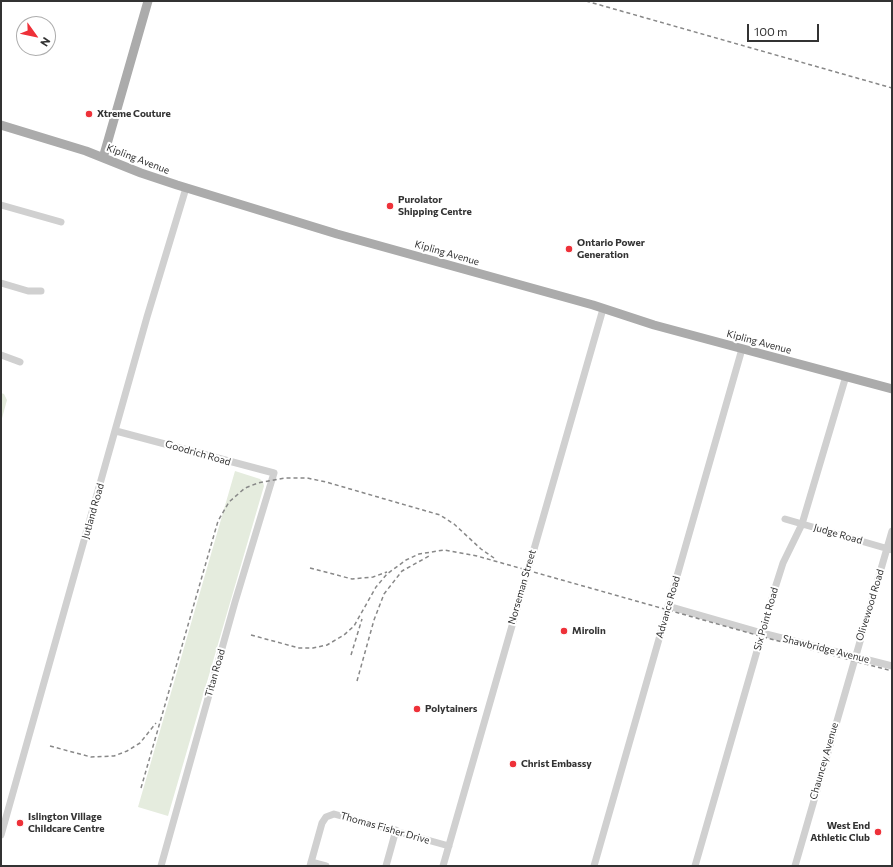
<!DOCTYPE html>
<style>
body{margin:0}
#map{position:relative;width:893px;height:867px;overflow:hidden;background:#fff;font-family:Commissioner,sans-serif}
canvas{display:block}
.frame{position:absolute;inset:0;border:2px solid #333;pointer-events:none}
.north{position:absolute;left:16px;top:16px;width:40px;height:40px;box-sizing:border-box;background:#fff;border:1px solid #adadad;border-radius:50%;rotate:123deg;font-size:11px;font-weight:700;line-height:16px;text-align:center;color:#333}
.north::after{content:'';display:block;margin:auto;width:14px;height:18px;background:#ee3139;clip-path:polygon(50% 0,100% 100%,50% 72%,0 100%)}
.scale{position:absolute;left:747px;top:24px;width:72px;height:18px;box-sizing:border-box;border:2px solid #333;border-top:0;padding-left:5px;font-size:12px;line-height:14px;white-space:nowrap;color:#333;-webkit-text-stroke:3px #fff;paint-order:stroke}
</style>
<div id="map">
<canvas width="893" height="867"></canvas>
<div class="frame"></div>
<div class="north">N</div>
<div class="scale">100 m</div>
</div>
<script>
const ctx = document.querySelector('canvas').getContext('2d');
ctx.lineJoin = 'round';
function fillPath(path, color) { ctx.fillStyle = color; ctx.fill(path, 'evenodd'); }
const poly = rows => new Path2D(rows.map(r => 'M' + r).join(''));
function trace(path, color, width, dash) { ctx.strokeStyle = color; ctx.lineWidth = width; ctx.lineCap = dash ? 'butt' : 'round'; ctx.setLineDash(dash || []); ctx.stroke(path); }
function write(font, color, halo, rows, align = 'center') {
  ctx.font = font + ' Commissioner,sans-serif'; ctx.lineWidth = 4; ctx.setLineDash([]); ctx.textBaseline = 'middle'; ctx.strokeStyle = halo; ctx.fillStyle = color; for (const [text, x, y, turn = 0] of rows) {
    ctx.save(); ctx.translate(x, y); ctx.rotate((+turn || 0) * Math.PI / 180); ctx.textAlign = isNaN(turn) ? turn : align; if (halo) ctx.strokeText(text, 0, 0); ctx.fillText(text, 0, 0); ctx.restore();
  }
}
const green = poly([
 [1,393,4,394,7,400,1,422],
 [235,471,260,479,263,482,264,486,168,816,138,807]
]);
const minor = poly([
 [1,205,61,222],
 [1,283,28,291,41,291],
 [1,355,20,362],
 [116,431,274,473,235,602,161,866],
 [785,519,892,550],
 [668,606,762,633,892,666],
 [1,835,147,317,186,188],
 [311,862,326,866],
 [310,866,322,823,326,817,334,814,449,846],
 [386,866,396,830],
 [443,866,603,309],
 [594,866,742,349],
 [695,866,776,585,783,563,802,524,846,376],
 [795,866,892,531]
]);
const major = poly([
 [1,125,86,151,141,173,177,185,337,234,593,305,654,325,892,389],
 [103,158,148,1]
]);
const rail = poly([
 [586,1,892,88],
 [310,568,352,579,373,577,387,572],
 [251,635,299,648,313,648,327,645,344,635,354,626,376,587,387,574,406,560,419,554,444,550,477,556,767,638,892,671],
 [351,655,362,619],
 [357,681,374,620,384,594,402,571,429,556],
 [50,746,91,757,114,756,127,751,140,743,156,723],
 [141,788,218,521,229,502,245,488,258,483,285,478,307,478,326,482,440,515,454,524,481,549,494,558]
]);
const markers = [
 [89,114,4,"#ee3139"],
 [390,206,4,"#ee3139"],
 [569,249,4,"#ee3139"],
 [564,631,4,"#ee3139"],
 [417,709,4,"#ee3139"],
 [513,764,4,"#ee3139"],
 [20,823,4,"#ee3139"],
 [878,832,4,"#ee3139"]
];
const poiNames = [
 ["Xtreme Couture",97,114],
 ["Purolator",398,200],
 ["Shipping Centre",398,212],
 ["Ontario Power",577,243],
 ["Generation",577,255],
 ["Mirolin",572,631],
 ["Polytainers",425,709],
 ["Christ Embassy",521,764],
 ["Islington Village",28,817],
 ["Childcare Centre",28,829],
 ["West End",870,826,"right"],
 ["Athletic Club",870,838,"right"]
];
const streetNames = [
 ["Kipling Avenue",138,159,21],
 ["Kipling Avenue",447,253,16],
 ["Kipling Avenue",759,342,15],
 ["Goodrich Road",198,453,16],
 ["Jutland Road",93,511,-74],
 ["Judge Road",838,534,16],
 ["Norseman Street",522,587,-74],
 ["Olivewood Road",870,605,-73],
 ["Advance Road",668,607,-74],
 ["Six Point Road",766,619,-74],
 ["Shawbridge Avenue",826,649,14],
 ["Titan Road",215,673,-74],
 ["Chauncey Avenue",824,761,-74],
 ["Thomas Fisher Drive",385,828,16]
];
fillPath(green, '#e5ecde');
trace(minor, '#d0d0d0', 7);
trace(major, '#ababab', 9);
trace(rail, '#888', 1.5, [4, 3]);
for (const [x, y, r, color] of markers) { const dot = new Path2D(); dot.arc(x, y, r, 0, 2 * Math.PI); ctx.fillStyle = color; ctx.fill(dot); trace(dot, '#fff', 1.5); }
write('bold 10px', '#333', '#fff', poiNames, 'left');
write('10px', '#333', '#fff', streetNames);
</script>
